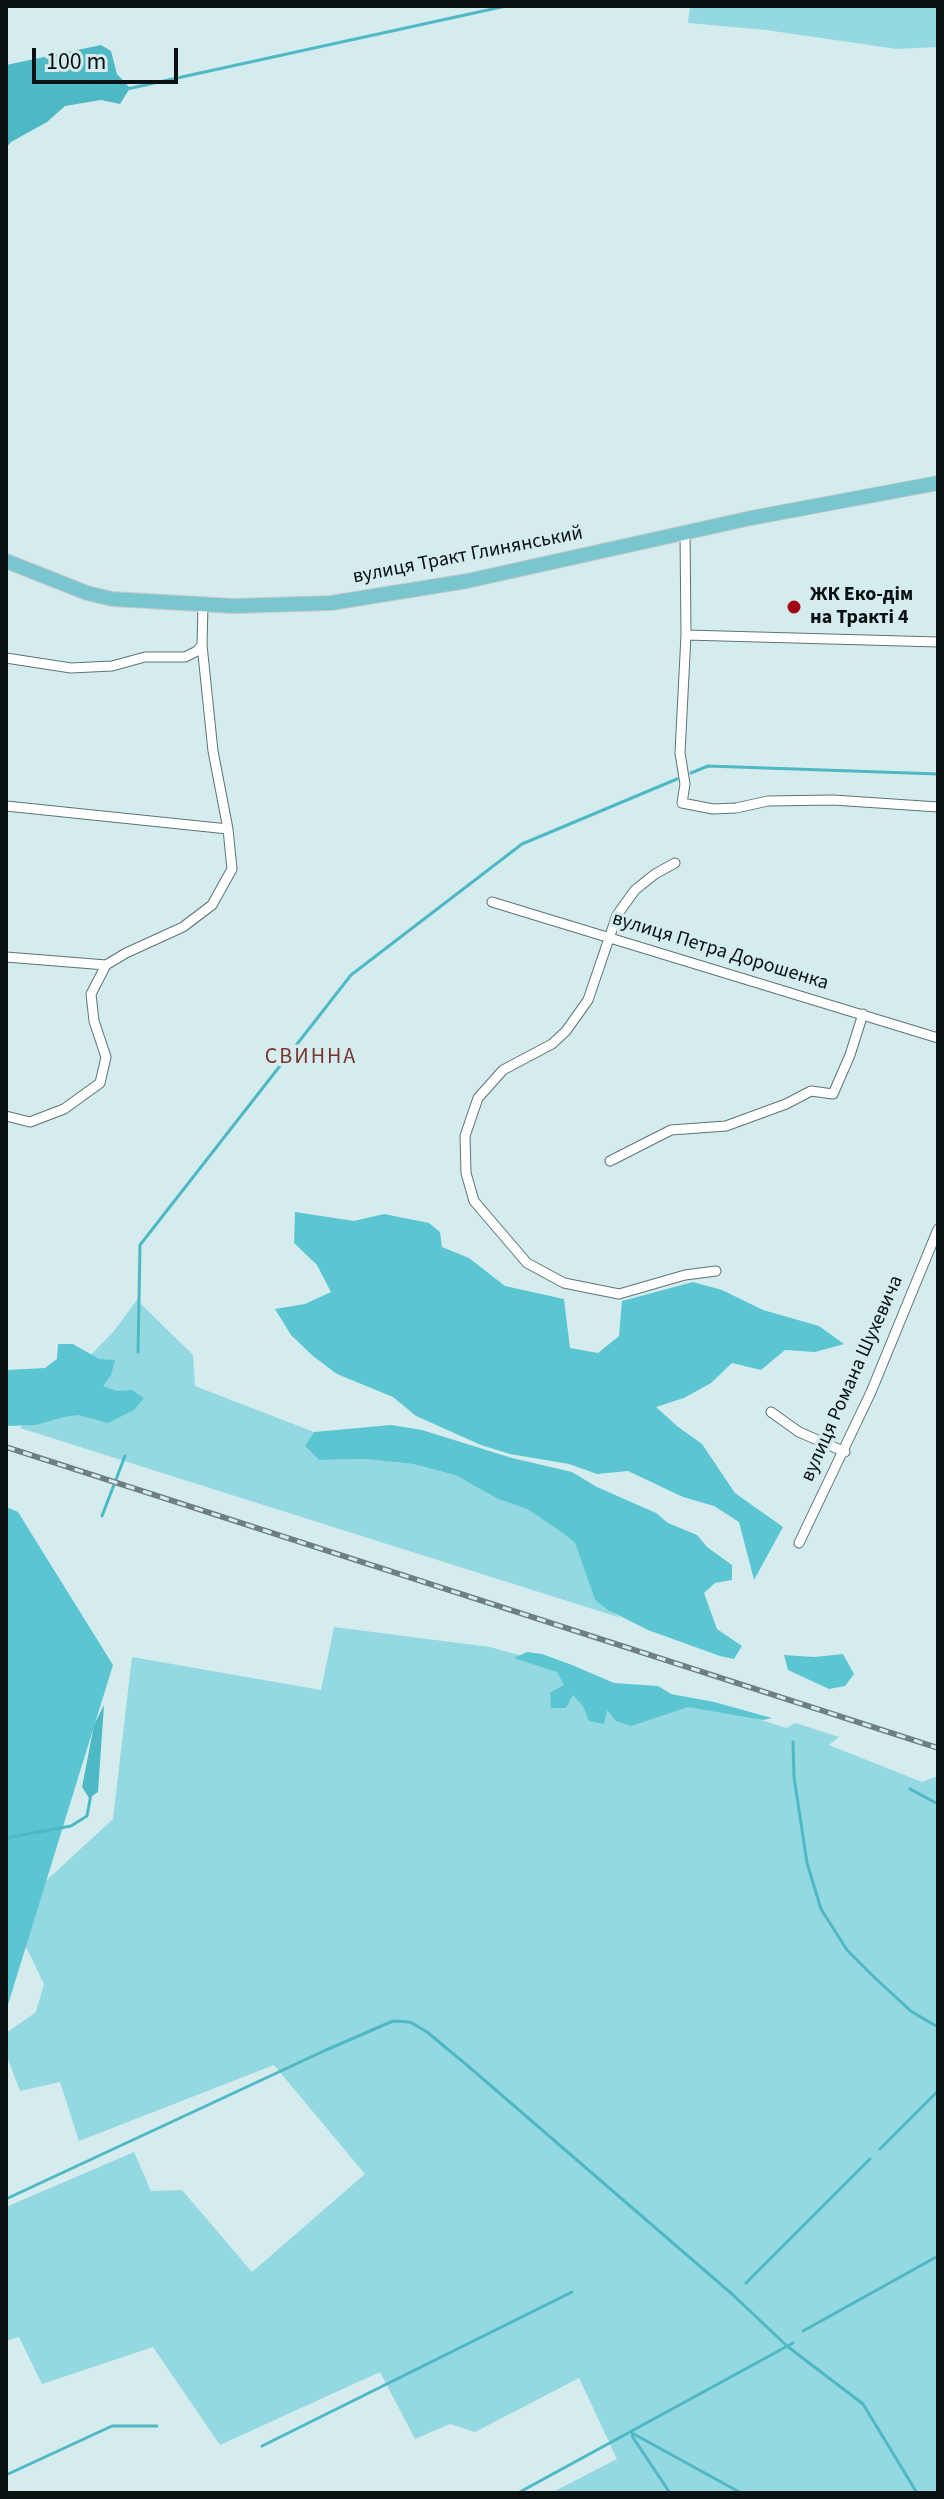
<!DOCTYPE html>
<meta charset="utf-8">
<style>
body{margin:0}
#map{position:relative;width:944px;height:2499px;overflow:hidden;background:#d5ecef;font-family:"Source Sans 3",sans-serif}
canvas{display:block}
.frame{position:absolute;inset:0;border:8px solid #091112;pointer-events:none}
.scale{position:absolute;left:32px;top:48px;width:146px;height:36px;box-sizing:border-box;border:4px solid #091112;border-top:0;padding-left:10px;font-size:24px;line-height:28px;white-space:nowrap;color:#091112;-webkit-text-stroke:6px #d5ecef;paint-order:stroke}
</style>
<div id="map">
<canvas width="944" height="2499"></canvas>
<div class="frame"></div>
<div class="scale">100 m</div>
</div>
<script>
const ctx = document.querySelector('canvas').getContext('2d');
ctx.lineJoin = 'round';
function fillPath(path, color) { ctx.fillStyle = color; ctx.fill(path, 'evenodd'); }
const poly = rows => new Path2D(rows.map(r => 'M' + r).join(''));
function trace(path, color, width, dash) { ctx.strokeStyle = color; ctx.lineWidth = width; ctx.lineCap = dash ? 'butt' : 'round'; ctx.setLineDash(dash || []); ctx.stroke(path); }
function write(font, color, halo, rows, align = 'center') {
  ctx.font = font + ' "Source Sans 3",sans-serif'; ctx.lineWidth = 7; ctx.setLineDash([]); ctx.textBaseline = 'middle'; ctx.strokeStyle = halo; ctx.fillStyle = color; for (const [text, x, y, turn = 0] of rows) {
    ctx.save(); ctx.translate(x, y); ctx.rotate((+turn || 0) * Math.PI / 180); ctx.textAlign = isNaN(turn) ? turn : align; if (halo) ctx.strokeText(text, 0, 0); ctx.fillText(text, 0, 0); ctx.restore();
  }
}
const green = poly([
 [690,6,938,6,938,47,897,49,766,30,688,23],
 [137,1300,193,1355,195,1386,314,1432,305,1446,319,1460,365,1459,413,1464,457,1476,498,1499,527,1509,564,1533,575,1543,595,1600,621,1618,20,1428,114,1331],
 [334,1627,490,1647,576,1671,611,1701,708,1704,787,1728,795,1723,802,1725,839,1737,829,1745,922,1782,938,1776,938,2493,551,2493,617,2459,579,2378,475,2432,450,2424,415,2439,380,2372,220,2445,153,2347,42,2384,19,2337,6,2341,6,2207,134,2152,151,2191,182,2190,252,2272,365,2174,274,2065,79,2141,60,2082,20,2091,6,2054,6,2033,36,2012,44,1984,10,1914,113,1819,132,1657,321,1690]
]);
const forest = poly([
 [295,1212,354,1221,384,1214,429,1223,440,1232,442,1247,469,1258,505,1286,564,1299,570,1348,598,1353,619,1336,622,1301,693,1282,722,1290,763,1310,819,1326,844,1344,815,1352,785,1350,761,1370,732,1363,711,1383,684,1398,656,1407,677,1426,702,1444,735,1493,783,1527,754,1580,739,1522,714,1506,683,1497,628,1471,597,1474,569,1464,510,1454,481,1445,416,1416,393,1397,337,1374,313,1356,291,1335,275,1309,305,1304,331,1292,317,1265,294,1243],
 [58,1344,73,1344,99,1359,115,1360,111,1375,103,1386,117,1391,132,1390,144,1398,134,1410,108,1423,78,1415,64,1417,36,1425,6,1426,6,1370,45,1368,57,1359],
 [391,1425,422,1430,512,1458,572,1472,597,1487,656,1513,668,1523,697,1535,707,1547,732,1565,732,1580,715,1583,704,1593,717,1629,742,1646,734,1659,720,1656,648,1630,608,1610,595,1600,575,1543,563,1533,527,1509,498,1499,457,1476,443,1472,413,1464,365,1459,319,1460,305,1446,314,1432],
 [6,1507,18,1512,113,1665,6,2011],
 [527,1652,542,1654,572,1665,614,1683,658,1686,671,1694,714,1702,772,1718,763,1720,688,1707,631,1726,616,1721,607,1710,604,1724,589,1721,583,1706,573,1695,566,1708,551,1708,550,1693,564,1685,557,1672,514,1658],
 [843,1654,854,1674,845,1686,829,1689,788,1670,784,1655,814,1657]
]);
const water = poly([
 [101,45,111,51,117,74,130,88,120,104,101,100,65,106,47,122,11,142,6,148,6,65],
 [104,1705,98,1792,89,1798,82,1787,94,1725]
]);
const stream = poly([
 [127,89,506,6],
 [691,773,708,766,938,774],
 [138,1352,140,1245,351,975,522,844,677,779],
 [102,1516,125,1456],
 [793,1742,794,1777,807,1863,821,1909,847,1950,875,1978,912,2012,938,2027],
 [910,1789,938,1804],
 [6,1838,71,1826,87,1816,91,1794],
 [880,2149,938,2091],
 [6,2199,326,2050,393,2021,410,2022,427,2032,468,2066,732,2294,787,2346,863,2404,917,2493],
 [746,2283,870,2159],
 [803,2331,938,2256],
 [632,2433,741,2493],
 [632,2436,670,2493],
 [262,2446,572,2292],
 [6,2475,112,2426,157,2426],
 [518,2493,793,2343]
]);
const street = poly([
 [685,532,686,635,680,753,685,784,682,803,713,809,736,808,768,801,833,800,938,807],
 [686,635,938,642],
 [6,658,71,668,112,666,145,657,185,657,197,651,202,645],
 [6,806,228,829],
 [675,863,655,874,635,890,617,915,588,1000,566,1031,552,1044,503,1070,478,1098,465,1136,466,1173,474,1201,527,1263,564,1283,619,1294,685,1275,716,1271],
 [492,902,938,1038],
 [6,957,106,965],
 [6,1116,30,1122,64,1109,100,1083,106,1057,94,1021,91,994,106,965,126,953,183,927,212,905,232,869,228,829,213,751,202,645,203,605],
 [610,1161,671,1130,726,1126,786,1104,811,1091,833,1094,850,1055,863,1014],
 [771,1412,799,1432,845,1452],
 [799,1543,871,1392,938,1229]
]);
const primary = poly([
 [6,561,87,593,112,599,234,606,331,603,467,581,751,518,938,483]
]);
const rail = poly([
 [6,1447,938,1748]
]);
const markers = [
 [794,607,8,"#a20615"]
];
const streetNames = [
 ["вулиця Тракт Глинянський",468,556,-11],
 ["вулиця Петра Дорошенка",720,952,17],
 ["вулиця Романа Шухевича",853,1379,-66]
];
const poiNames = [
 ["ЖК Еко-дім",810,596],
 ["на Тракті 4",810,619]
];
const neighbourhoodNames = [
 ["СВИННА",311,1058]
];
fillPath(green, '#94d8e1');
fillPath(forest, '#5cc5d2');
fillPath(water, '#4eb8c5');
trace(stream, '#4eb8c5', 3);
trace(street, '#5e7375', 11);
trace(primary, '#c9cbcb', 16);
trace(street, '#fff', 9);
trace(primary, '#7ac6ce', 14);
trace(rail, '#6f7f81', 6);
trace(rail, '#d5ecef', 3, [9]);
for (const [x, y, r, color] of markers) { const dot = new Path2D(); dot.arc(x, y, r, 0, 2 * Math.PI); ctx.fillStyle = color; ctx.fill(dot); trace(dot, '#d5ecef', 3); }
write('20px', '#091112', '#d5ecef', streetNames);
write('bold 20px', '#091112', '#d5ecef', poiNames, 'left');
ctx.letterSpacing = '2px';
write('22px', '#79332e', '#d5ecef', neighbourhoodNames);
ctx.letterSpacing = '0px';
</script>
